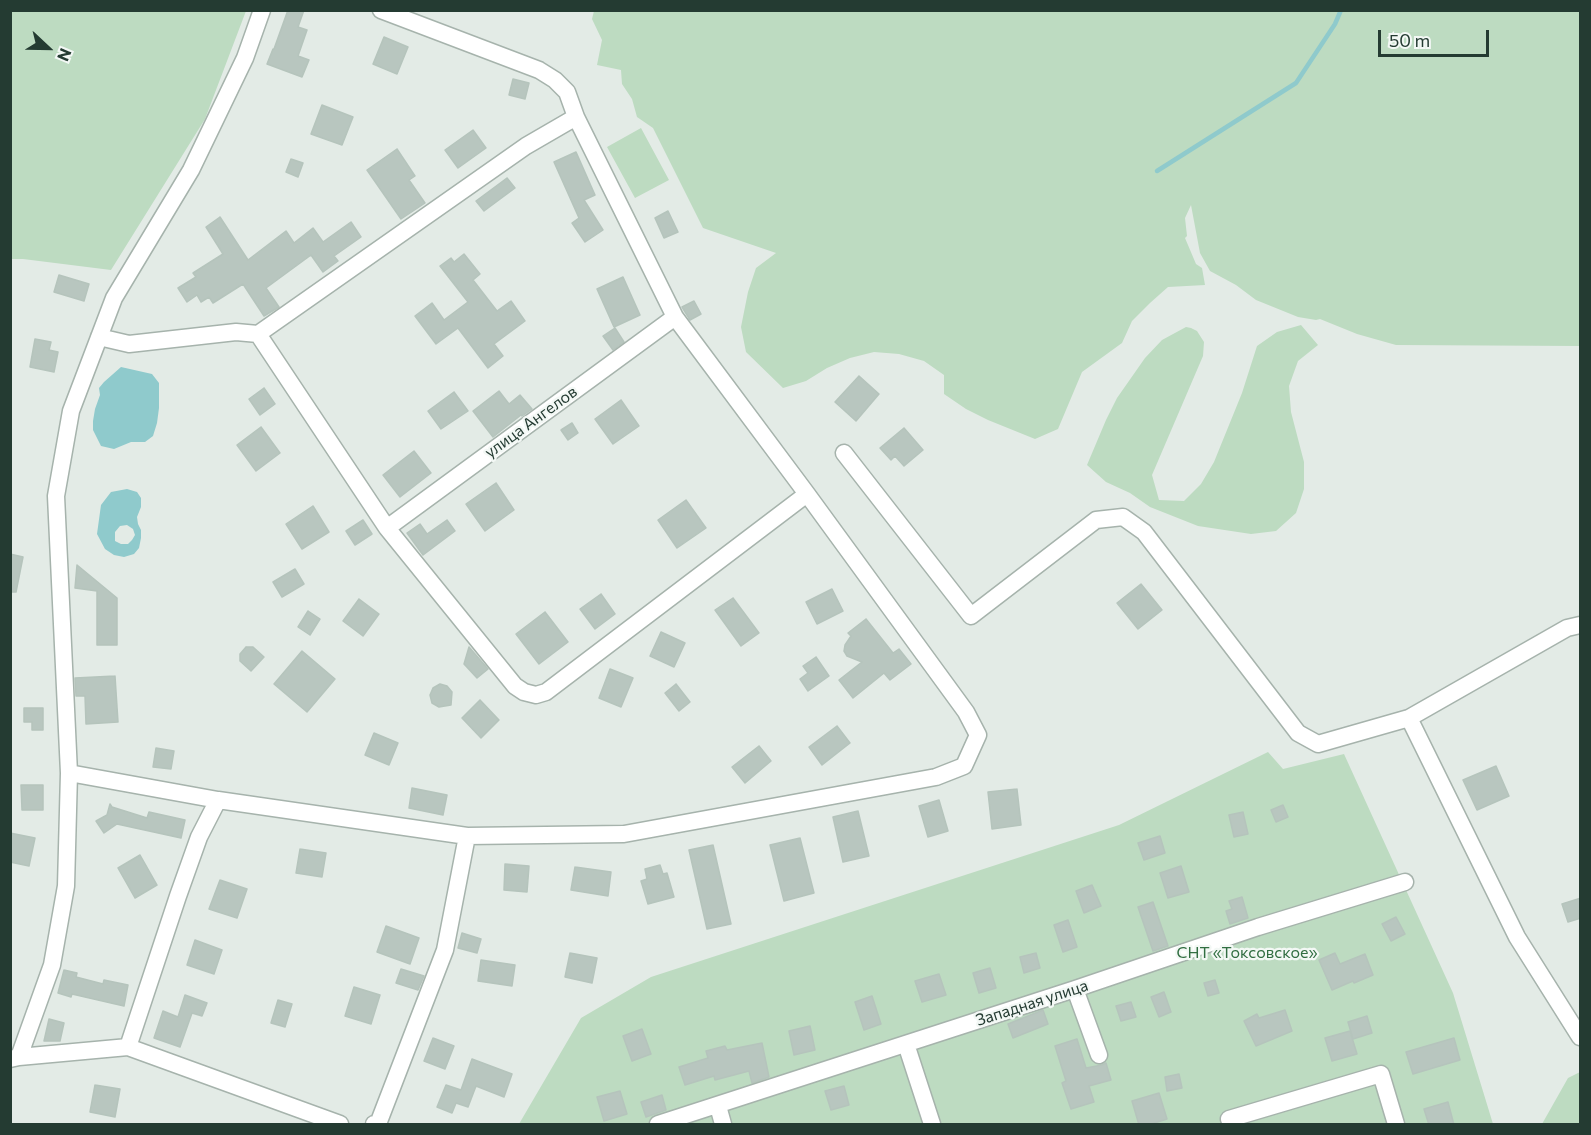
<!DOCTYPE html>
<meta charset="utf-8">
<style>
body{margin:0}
#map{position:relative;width:1591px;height:1135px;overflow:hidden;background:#e3ebe6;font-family:Commissioner,sans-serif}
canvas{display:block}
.frame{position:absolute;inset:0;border:12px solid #243b32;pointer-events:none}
.north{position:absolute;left:18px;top:18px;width:60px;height:60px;-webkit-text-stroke:4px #f3f8f5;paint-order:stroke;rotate:112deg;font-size:16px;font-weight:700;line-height:24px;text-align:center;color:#243b32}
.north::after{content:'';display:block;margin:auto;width:21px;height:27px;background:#243b32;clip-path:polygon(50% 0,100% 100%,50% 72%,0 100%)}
.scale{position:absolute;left:1378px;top:30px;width:111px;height:27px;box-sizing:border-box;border:3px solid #243b32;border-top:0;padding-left:8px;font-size:18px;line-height:21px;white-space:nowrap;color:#243b32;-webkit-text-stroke:4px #f3f8f5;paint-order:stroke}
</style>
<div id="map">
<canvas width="1591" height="1135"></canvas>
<div class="frame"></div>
<div class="north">N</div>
<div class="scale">50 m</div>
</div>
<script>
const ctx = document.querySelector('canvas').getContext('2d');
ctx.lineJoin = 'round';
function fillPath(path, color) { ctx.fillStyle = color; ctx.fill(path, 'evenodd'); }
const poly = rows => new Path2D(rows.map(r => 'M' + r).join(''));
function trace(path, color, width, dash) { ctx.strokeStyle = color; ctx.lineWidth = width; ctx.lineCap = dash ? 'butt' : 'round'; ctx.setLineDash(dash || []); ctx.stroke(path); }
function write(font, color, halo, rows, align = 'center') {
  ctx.font = font + ' Commissioner,sans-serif'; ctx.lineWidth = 4.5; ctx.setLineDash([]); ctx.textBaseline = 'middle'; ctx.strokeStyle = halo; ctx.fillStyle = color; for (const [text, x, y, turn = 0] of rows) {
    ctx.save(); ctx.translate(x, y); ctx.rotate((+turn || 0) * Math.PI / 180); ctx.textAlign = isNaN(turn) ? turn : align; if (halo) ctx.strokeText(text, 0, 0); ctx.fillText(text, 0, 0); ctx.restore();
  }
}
const green = poly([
 [10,11,246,11,205,119,111,270,23,259,11,259],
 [594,11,1580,11,1580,346,1396,345,1357,334,1320,319,1316,320,1298,317,1256,300,1236,285,1210,271,1200,253,1191,205,1185,218,1187,236,1185,238,1196,264,1202,268,1205,285,1168,287,1150,303,1132,321,1122,343,1082,372,1058,429,1035,439,988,420,966,409,944,394,944,375,924,361,899,354,874,352,850,358,827,368,806,381,783,388,746,352,741,327,748,292,756,268,776,253,703,228,653,128,637,117,632,99,622,84,621,70,597,65,602,40,592,19],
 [641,128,669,180,635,198,607,147],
 [1301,325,1318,345,1298,361,1289,386,1291,412,1304,462,1304,489,1296,513,1276,531,1251,534,1198,526,1150,507,1130,493,1106,482,1087,465,1106,420,1117,398,1145,358,1162,340,1186,327,1191,328,1197,331,1204,342,1203,356,1152,475,1159,500,1184,501,1201,484,1214,462,1242,393,1257,346,1277,332],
 [1268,752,1283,769,1344,754,1453,993,1493,1124,519,1124,581,1018,651,977,1119,825],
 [1580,1072,1580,1124,1542,1124,1568,1078]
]);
const water = poly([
 [121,367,152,374,159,383,159,408,157,423,153,436,145,442,131,442,114,449,101,446,93,430,93,421,95,409,100,395,99,388,104,382],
 [127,489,137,492,141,498,141,507,137,517,138,524,141,530,141,538,139,548,134,554,124,557,114,555,105,549,97,534,101,505,111,492],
 [127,525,133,529,135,535,132,540,128,544,121,544,115,541,115,532,120,526]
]);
const stream = poly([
 [1157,171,1296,83,1335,24,1341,10]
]);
const building = poly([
 [288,10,304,10,298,27,307,30,298,56,309,60,302,77,267,64,273,49,274,49,288,10],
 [384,37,408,47,397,74,373,64,384,37],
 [513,79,529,83,525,99,509,95,513,79],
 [322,105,353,117,342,145,311,134,322,105],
 [473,130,486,148,458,168,445,150,473,130],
 [397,149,415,176,409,180,425,203,401,219,367,170,397,149],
 [576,152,595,195,584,200,603,230,585,242,572,223,579,218,554,162,576,152],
 [291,159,303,163,298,177,286,172,291,159],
 [507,178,515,188,484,211,476,201,507,178],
 [668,211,678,232,664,238,655,218,668,211],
 [220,217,248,260,286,231,294,243,313,228,323,242,351,222,361,237,334,256,338,261,323,272,311,255,266,288,279,307,264,316,243,284,213,303,209,297,201,302,197,295,187,302,178,288,196,277,193,273,223,254,206,227,220,217],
 [464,254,480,274,473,280,497,311,511,301,525,321,494,344,503,356,488,368,458,328,436,344,415,316,432,303,444,320,468,302,440,266,451,258,454,262,464,254],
 [59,275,89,284,84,301,54,292,59,275],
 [623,277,640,315,614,327,597,289,623,277],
 [694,301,701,314,690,320,682,307,694,301],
 [615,328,624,342,613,350,603,336,615,328],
 [35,339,51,342,49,350,58,352,54,372,30,367,35,339],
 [859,376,879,394,856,421,835,402,859,376],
 [264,388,275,404,260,415,249,399,264,388],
 [499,391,509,404,520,395,532,409,522,416,521,415,493,437,473,411,499,391],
 [454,392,468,411,441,429,428,411,454,392],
 [621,400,639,426,613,444,595,419,621,400],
 [572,423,578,433,568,440,561,430,572,423],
 [261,427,280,453,256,471,237,445,261,427],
 [904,428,923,450,904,466,895,456,891,460,880,448,904,428],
 [414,451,431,473,400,497,383,475,414,451],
 [496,483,514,510,485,531,466,504,496,483],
 [686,500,706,528,677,548,658,520,686,500],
 [313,506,329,532,302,549,286,524,313,506],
 [363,520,372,534,355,545,346,531,363,520],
 [447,520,455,531,423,555,407,533,420,524,427,534,447,520],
 [10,554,23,557,16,592,10,592,10,554],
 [77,565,117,598,117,645,97,645,97,591,75,588,77,565],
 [295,569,304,584,282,597,273,582,295,569],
 [1141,584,1162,610,1138,629,1117,603,1141,584],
 [832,589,843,611,817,624,806,602,832,589],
 [601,594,615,614,595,629,580,609,601,594],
 [733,598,759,633,741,646,715,610,733,598],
 [359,599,379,614,363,636,343,621,359,599],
 [308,611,320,619,310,635,298,627,308,611],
 [545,612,568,642,539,664,516,634,545,612],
 [866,619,893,653,899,649,911,664,890,680,884,673,853,698,839,680,862,662,847,656,844,651,845,645,851,636,848,633,866,619],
 [661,632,685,643,674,667,650,656,661,632],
 [246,647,253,647,264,657,251,671,240,661,240,654,246,647],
 [469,647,488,669,477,678,464,664,469,647],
 [302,651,335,679,307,712,274,684,302,651],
 [816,657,829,676,808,691,800,679,808,673,803,666,816,657],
 [610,669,633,678,621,707,599,698,610,669],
 [115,676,118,722,86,724,85,696,76,696,75,678,115,676],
 [440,684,447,686,452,692,451,705,439,707,432,703,430,695,433,688,440,684],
 [676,684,690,702,679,711,665,693,676,684],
 [480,700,499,720,481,738,462,718,480,700],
 [24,708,43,708,43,730,32,730,32,722,24,722,24,708],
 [837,726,850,743,822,765,809,747,837,726],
 [374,733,398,743,389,765,365,755,374,733],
 [759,746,771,761,745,783,732,767,759,746],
 [156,748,174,751,171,769,153,767,156,748],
 [1496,766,1509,796,1477,810,1463,780,1496,766],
 [21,785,43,785,43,810,22,810,21,785],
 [412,788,447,795,443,815,409,808,412,788],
 [1017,789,1021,825,992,829,988,792,1017,789],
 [939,800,948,831,928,837,919,806,939,800],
 [110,804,112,807,147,818,149,812,185,820,181,838,117,824,104,833,96,821,107,815,110,804],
 [1283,805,1288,817,1276,822,1271,810,1283,805],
 [858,811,869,856,843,862,833,817,858,811],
 [1243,812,1248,834,1234,837,1229,815,1243,812],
 [10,833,35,838,29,866,10,862,10,833],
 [1160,836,1165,853,1144,860,1138,843,1160,836],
 [800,838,814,893,784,901,770,845,800,838],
 [713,845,731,924,707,929,689,850,713,845],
 [300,849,326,853,322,877,296,873,300,849],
 [140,855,157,885,135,898,118,868,140,855],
 [505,864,529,866,527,892,504,890,505,864],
 [660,865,663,874,667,873,674,897,648,904,641,881,647,879,645,869,660,865],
 [1181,866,1189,892,1168,898,1160,873,1181,866],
 [575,867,611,872,608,896,571,890,575,867],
 [220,880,247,889,237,918,209,909,220,880],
 [1092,885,1101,906,1084,913,1076,891,1092,885],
 [1242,897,1248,918,1230,924,1226,911,1232,909,1229,901,1242,897],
 [1581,898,1581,918,1568,922,1562,904,1581,898],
 [1153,902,1168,946,1153,951,1138,907,1153,902],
 [1396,917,1405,934,1391,941,1382,924,1396,917],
 [1068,920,1077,947,1063,952,1054,925,1068,920],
 [386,926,419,938,410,964,377,952,386,926],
 [462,933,481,939,477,953,458,948,462,933],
 [195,940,222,950,214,974,187,965,195,940],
 [570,953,597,958,592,983,565,977,570,953],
 [1036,953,1040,968,1024,973,1020,957,1036,953],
 [1335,953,1340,964,1365,954,1373,975,1354,983,1353,981,1332,990,1319,960,1335,953],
 [481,960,515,965,512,986,478,981,481,960],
 [990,968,996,988,979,993,973,973,990,968],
 [401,969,424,976,418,990,396,983,401,969],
 [64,970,77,973,76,977,103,984,104,980,128,985,124,1006,72,994,71,997,58,993,64,970],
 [939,974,946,995,922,1002,915,981,939,974],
 [1215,980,1219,993,1208,996,1204,983,1215,980],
 [354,987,380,995,371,1024,345,1016,354,987],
 [1164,992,1171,1012,1159,1017,1151,997,1164,992],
 [185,995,207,1003,202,1016,192,1013,180,1047,154,1038,163,1011,178,1017,185,995],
 [872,996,881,1024,864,1030,855,1002,872,996],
 [278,1000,292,1004,285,1027,271,1023,278,1000],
 [1131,1002,1136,1017,1121,1021,1116,1006,1131,1002],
 [1043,1010,1048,1024,1013,1038,1008,1024,1043,1010],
 [1285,1010,1292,1031,1256,1046,1244,1021,1257,1014,1259,1018,1285,1010],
 [1367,1016,1372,1033,1353,1039,1348,1022,1367,1016],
 [49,1019,64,1023,60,1041,44,1041,49,1019],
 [810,1026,815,1050,794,1055,789,1031,810,1026],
 [642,1029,651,1054,632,1061,623,1036,642,1029],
 [1350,1031,1357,1054,1332,1061,1325,1038,1350,1031],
 [433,1038,454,1046,445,1069,424,1061,433,1038],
 [1454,1038,1460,1060,1413,1074,1406,1052,1454,1038],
 [1077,1039,1086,1068,1102,1065,1106,1063,1111,1080,1089,1086,1094,1102,1071,1109,1062,1083,1066,1081,1055,1046,1077,1039],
 [762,1043,769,1077,752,1083,749,1071,715,1080,714,1076,685,1085,679,1067,708,1058,706,1051,725,1046,727,1050,762,1043],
 [472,1059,512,1074,504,1097,476,1086,468,1107,456,1103,452,1113,437,1107,446,1085,461,1090,472,1059],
 [1179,1074,1182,1088,1167,1091,1165,1077,1179,1074],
 [95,1085,120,1089,115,1117,90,1112,95,1085],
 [844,1086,849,1105,831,1110,825,1091,844,1086],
 [620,1091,627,1114,604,1121,597,1097,620,1091],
 [1159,1093,1167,1119,1148,1125,1139,1125,1132,1101,1159,1093],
 [662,1095,666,1110,646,1117,641,1102,662,1095],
 [1448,1102,1454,1125,1429,1125,1424,1109,1448,1102]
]);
const minor = poly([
 [381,10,539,70,555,80,567,92,576,117,526,146,258,334,387,528,515,686,524,692,536,695,546,692,807,494],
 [99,337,129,344,236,332,258,334],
 [844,453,971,616,1096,520,1123,517,1144,532,1298,733,1318,744,1409,718,1567,628,1580,625],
 [387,528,675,317],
 [1409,718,1517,937,1580,1037],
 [69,773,218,800,467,836,624,834,936,777,964,766,978,735,966,712,807,494,675,317,576,117],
 [1075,989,1099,1055],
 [906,1044,932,1124],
 [128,1047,340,1124],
 [19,1057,128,1047,178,896,199,837,218,800],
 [10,1059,19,1057,52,965,66,886,69,773,56,496,71,411,114,298,191,170,245,58,262,10],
 [718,1106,723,1124],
 [374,1124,378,1124,445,950,467,836],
 [658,1124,1075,989,1258,927,1405,882],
 [1231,1124,1229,1119,1381,1074,1396,1124]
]);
const streetNames = [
 ["улица Ангелов",531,422,-36],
 ["Западная улица",1032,1003,-18]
];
const parkNames = [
 ["СНТ «Токсовское»",1247,953]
];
fillPath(green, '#bddbc1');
fillPath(water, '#8fcacc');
trace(stream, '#8fcacc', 4.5);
fillPath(building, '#b8c6bf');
trace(building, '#b5c4bc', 1.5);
trace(minor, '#a6b3ac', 19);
trace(minor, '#fff', 16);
write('16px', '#243b32', '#f3f8f5', streetNames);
write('16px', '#316e41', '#f3f8f5', parkNames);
</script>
